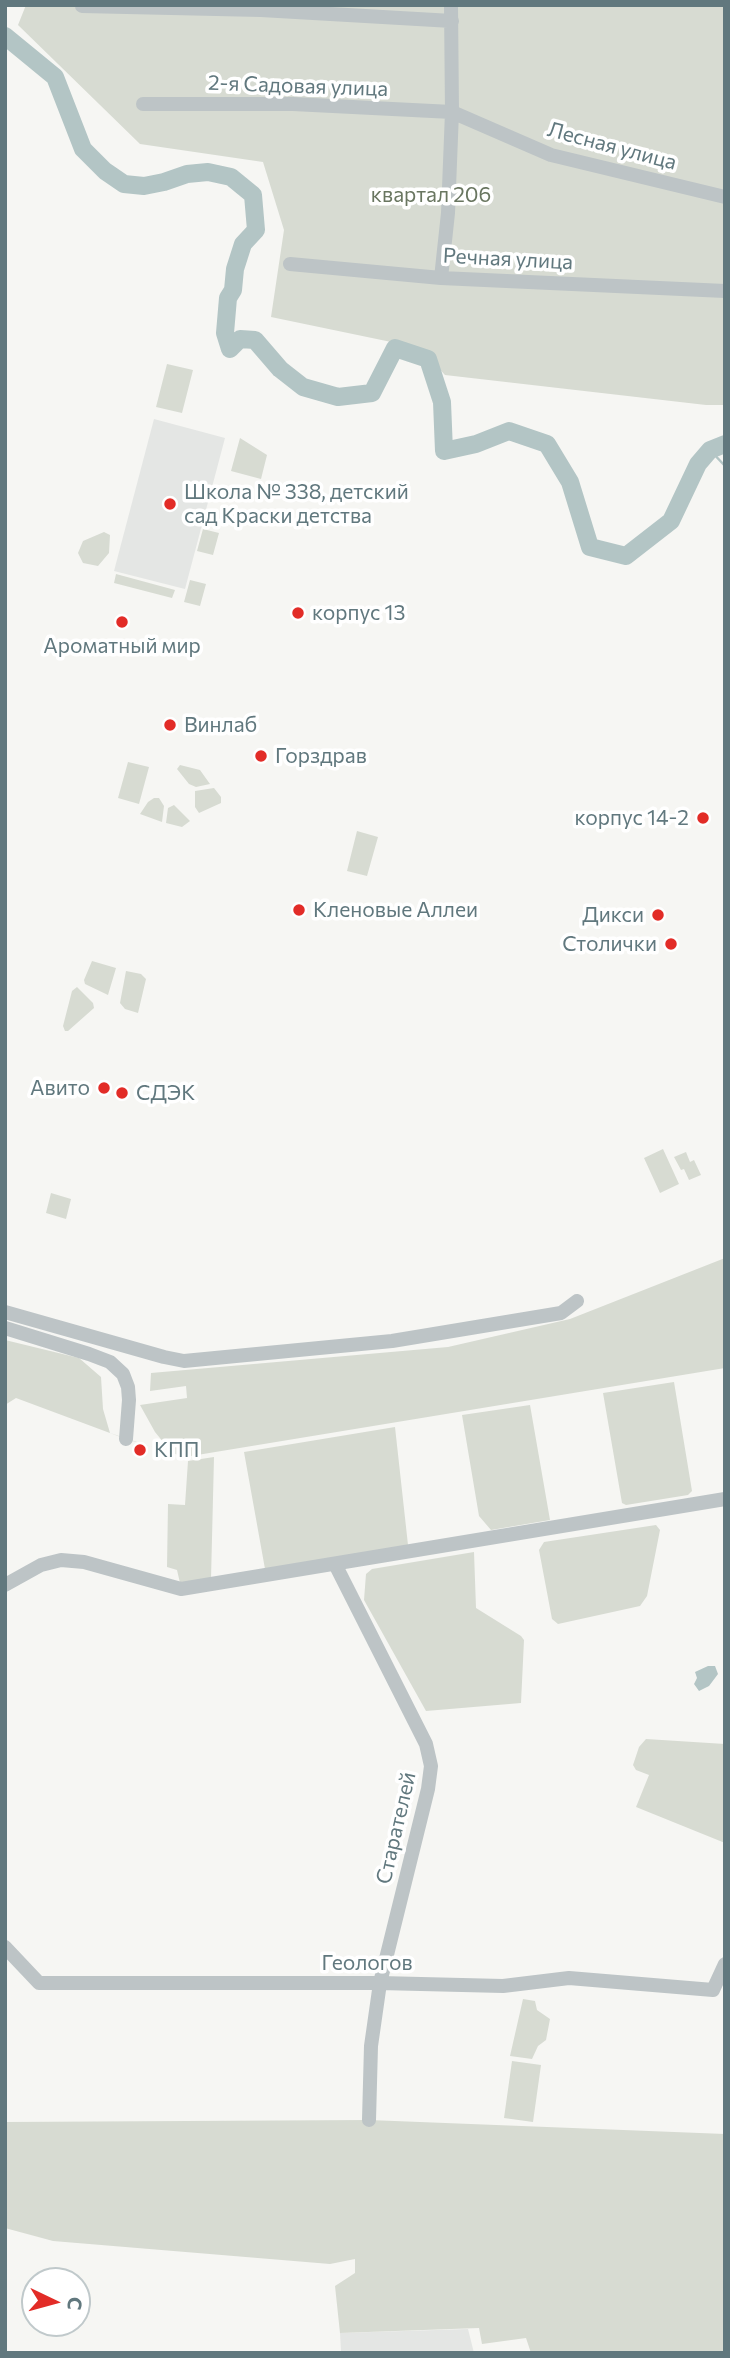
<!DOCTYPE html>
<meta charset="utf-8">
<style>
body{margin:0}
#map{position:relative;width:730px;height:2358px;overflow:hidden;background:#f6f6f3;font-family:Commissioner,sans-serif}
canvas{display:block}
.frame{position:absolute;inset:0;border:7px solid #61787e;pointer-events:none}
.north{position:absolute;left:21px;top:2267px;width:70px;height:70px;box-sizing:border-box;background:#fff;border:2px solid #c0c9cb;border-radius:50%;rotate:95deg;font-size:19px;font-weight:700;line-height:28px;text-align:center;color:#61787e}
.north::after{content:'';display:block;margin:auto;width:24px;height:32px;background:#e22c27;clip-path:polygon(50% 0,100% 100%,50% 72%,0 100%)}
</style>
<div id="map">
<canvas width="730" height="2358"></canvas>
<div class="frame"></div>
<div class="north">С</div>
</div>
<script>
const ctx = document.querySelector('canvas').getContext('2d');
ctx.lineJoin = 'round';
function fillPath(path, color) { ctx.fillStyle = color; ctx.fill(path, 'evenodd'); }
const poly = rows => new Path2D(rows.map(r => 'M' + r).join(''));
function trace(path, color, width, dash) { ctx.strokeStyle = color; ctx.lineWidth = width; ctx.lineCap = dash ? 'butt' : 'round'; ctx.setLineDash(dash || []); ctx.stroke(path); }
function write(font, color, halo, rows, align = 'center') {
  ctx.font = font + ' Commissioner,sans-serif'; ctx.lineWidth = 7; ctx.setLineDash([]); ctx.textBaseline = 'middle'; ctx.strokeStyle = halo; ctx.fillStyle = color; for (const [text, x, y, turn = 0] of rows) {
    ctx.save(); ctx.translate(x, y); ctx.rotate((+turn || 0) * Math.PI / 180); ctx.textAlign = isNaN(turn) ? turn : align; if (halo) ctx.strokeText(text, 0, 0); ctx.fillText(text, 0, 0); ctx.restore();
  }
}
const built = poly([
 [154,419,225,438,185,589,114,571],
 [468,2329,474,2353,341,2351,340,2333]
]);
const green = poly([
 [26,5,725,5,725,405,706,405,445,375,420,348,271,317,284,230,263,162,140,144,18,25],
 [167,364,193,370,182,413,156,407],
 [240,438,267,455,261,479,231,471],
 [203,529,219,533,213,555,197,551],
 [104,532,110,535,109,553,98,566,83,563,78,553,83,541],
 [116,574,175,590,172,598,114,583],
 [190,580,206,584,200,606,184,602],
 [128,762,149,767,139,804,118,798],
 [180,765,200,770,210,784,196,787,189,784,177,769],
 [214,788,221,797,221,803,199,813,195,807,195,791],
 [154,798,159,798,164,806,162,822,140,814,148,802],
 [174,805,190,821,182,827,166,823,168,808],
 [357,831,378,837,367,876,347,871],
 [92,961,116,968,108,995,85,984,84,980],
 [126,971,141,974,146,979,138,1013,125,1009,120,1003],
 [77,987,93,1003,94,1008,68,1031,65,1031,63,1026,72,991],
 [663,1149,679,1184,660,1193,644,1158],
 [686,1152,690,1162,694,1160,701,1175,689,1180,684,1169,681,1170,674,1157],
 [51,1193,71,1199,66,1219,46,1213],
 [725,1258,725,1368,185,1457,126,1439,16,1398,5,1405,5,1340,79,1358,101,1377,103,1409,110,1433,173,1454,155,1432,140,1405,187,1398,186,1386,150,1391,151,1373,448,1347,570,1319],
 [674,1382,692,1491,688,1495,626,1505,622,1503,603,1393],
 [530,1405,550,1520,491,1530,479,1516,462,1415],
 [395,1427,408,1545,265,1569,244,1452],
 [214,1457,211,1579,180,1583,177,1570,167,1567,168,1504,185,1505,188,1461],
 [656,1525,660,1530,647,1596,640,1606,558,1624,552,1619,539,1550,544,1542],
 [474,1552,476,1608,521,1636,524,1640,521,1703,426,1711,364,1600,366,1574,372,1569],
 [646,1739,725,1744,725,1843,636,1807,649,1775,636,1770,633,1765,639,1747],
 [523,1999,535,2001,537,2010,550,2019,546,2040,538,2046,532,2059,510,2056],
 [512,2061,541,2065,533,2122,504,2118],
 [369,2120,725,2134,725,2353,531,2353,526,2338,482,2344,479,2328,340,2333,335,2286,355,2273,355,2259,330,2264,53,2241,5,2228,5,2122]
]);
const water = poly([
 [708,1666,715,1666,718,1674,709,1686,699,1691,694,1684,697,1678,695,1672]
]);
const stream = poly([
 [710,450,725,466]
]);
const river = poly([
 [5,36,55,77,83,149,105,171,124,184,144,186,164,182,187,174,208,172,231,177,253,195,256,230,243,244,235,269,233,290,228,298,225,333,230,349,240,339,255,340,280,369,303,387,338,397,372,393,395,348,428,359,442,402,444,451,476,444,509,431,547,444,570,482,590,547,626,556,671,521,698,464,710,450,725,444]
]);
const minor = poly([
 [82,6,261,10,452,21],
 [143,104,293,104,452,112,551,155,725,197],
 [290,264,441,278,725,291],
 [441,278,448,213,452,112,451,5],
 [5,1312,164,1357,184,1361,392,1341,561,1313,577,1301],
 [5,1328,89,1354,110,1362,123,1374,128,1387,129,1400,126,1439],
 [335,1564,426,1744,431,1766,428,1789,380,1983,371,2046,369,2120],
 [5,1585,41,1565,61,1560,84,1562,181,1589,725,1499],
 [5,1947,39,1983,380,1983,503,1986,569,1978,713,1990,725,1964]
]);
const markers = [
 [170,504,7,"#e22c27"],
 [298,613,7,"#e22c27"],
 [122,622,7,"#e22c27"],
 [170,725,7,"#e22c27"],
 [261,756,7,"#e22c27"],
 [703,818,7,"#e22c27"],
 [299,910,7,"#e22c27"],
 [658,915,7,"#e22c27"],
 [671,944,7,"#e22c27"],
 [104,1088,7,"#e22c27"],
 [122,1093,7,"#e22c27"],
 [140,1450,7,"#e22c27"]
];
const streetNames = [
 ["2-я Садовая улица",298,86,2],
 ["Лесная улица",612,146,15],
 ["Речная улица",508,259,3],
 ["Старателей",396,1828,-77],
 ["Геологов",367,1963]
];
const parkNames = [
 ["квартал 206",431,195]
];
const poiNames = [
 ["Школа № 338, детский",184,492],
 ["сад Краски детства",184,516],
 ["корпус 13",312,613],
 ["Ароматный мир",122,646,"center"],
 ["Винлаб",184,725],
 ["Горздрав",275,756],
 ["корпус 14-2",689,818,"right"],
 ["Кленовые Аллеи",313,910],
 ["Дикси",644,915,"right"],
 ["Столички",657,944,"right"],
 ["Авито",90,1088,"right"],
 ["СДЭК",136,1093],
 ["КПП",154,1450]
];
fillPath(built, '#e4e6e4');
fillPath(green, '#d7dbd2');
fillPath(water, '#b3c5c5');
trace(stream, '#b3c5c5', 2.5);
trace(river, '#b3c5c5', 18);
trace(minor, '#bdc4c6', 14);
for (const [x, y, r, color] of markers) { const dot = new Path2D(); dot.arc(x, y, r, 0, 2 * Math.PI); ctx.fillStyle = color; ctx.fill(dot); trace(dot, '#fff', 2.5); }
write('21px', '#61787e', '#fff', streetNames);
write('21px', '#697660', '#fff', parkNames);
write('21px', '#61787e', '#fff', poiNames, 'left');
</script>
